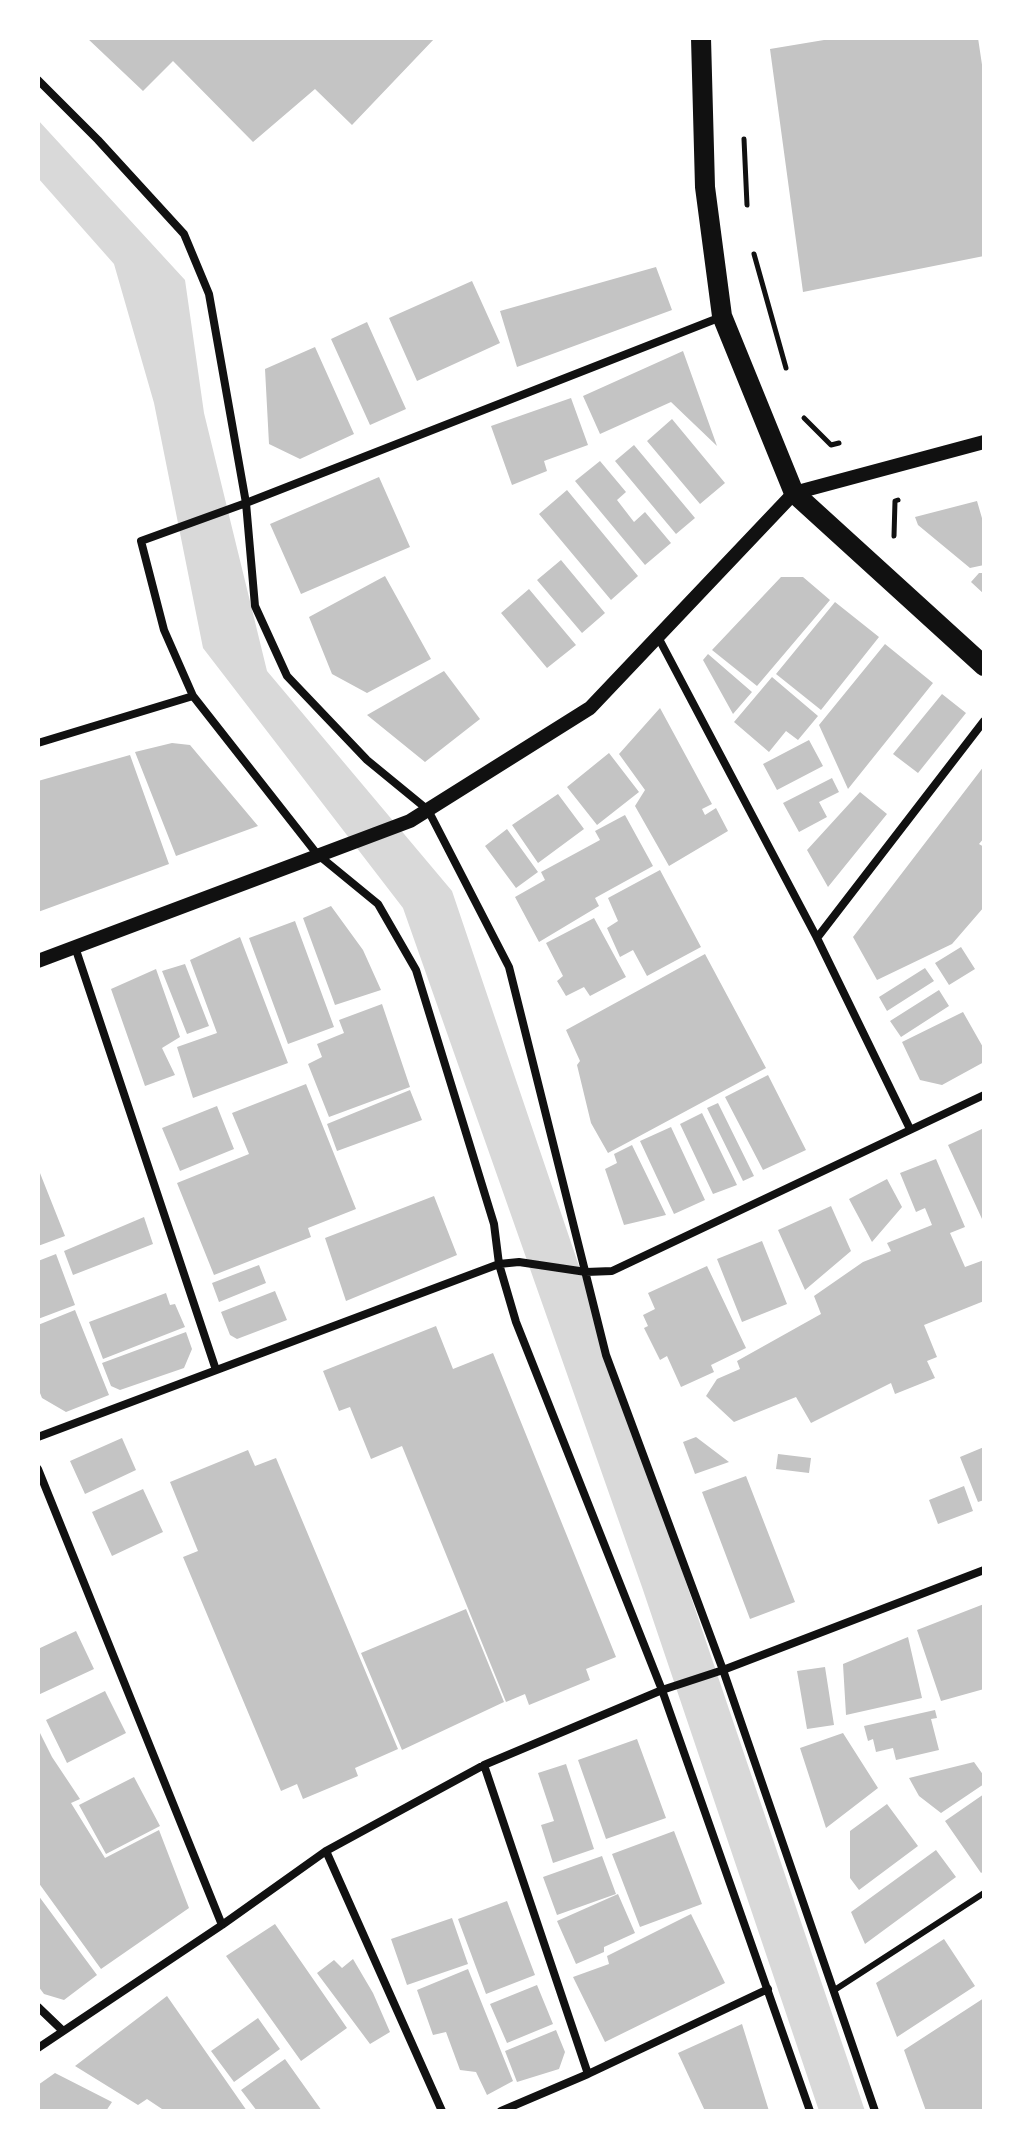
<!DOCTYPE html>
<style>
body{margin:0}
#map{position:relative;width:1022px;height:2149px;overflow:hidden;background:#fff;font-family:Inter,sans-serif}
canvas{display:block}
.frame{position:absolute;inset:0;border:40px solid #fff;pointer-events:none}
</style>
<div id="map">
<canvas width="1022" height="2149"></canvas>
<div class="frame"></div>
</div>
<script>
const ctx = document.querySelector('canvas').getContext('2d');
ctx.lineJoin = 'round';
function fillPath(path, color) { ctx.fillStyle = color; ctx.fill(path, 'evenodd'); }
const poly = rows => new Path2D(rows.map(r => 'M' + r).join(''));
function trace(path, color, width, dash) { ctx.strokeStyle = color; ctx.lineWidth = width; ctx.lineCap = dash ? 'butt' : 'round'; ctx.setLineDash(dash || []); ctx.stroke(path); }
const water = poly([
 [38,120,185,280,204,413,267,671,452,891,865,2111,819,2111,642,1587,403,908,203,648,154,403,114,264,38,178]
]);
const building = poly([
 [87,38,435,38,352,125,315,89,253,142,173,61,143,91],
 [836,38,978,38,984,78,984,256,803,292,770,49],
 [656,267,672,310,517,367,500,311],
 [472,281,500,343,417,381,389,318],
 [367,322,406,409,370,425,331,339],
 [315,347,354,434,300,459,269,444,265,369],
 [683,351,717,446,671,402,600,434,583,396],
 [571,398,588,445,544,461,547,471,512,485,491,426],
 [672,419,725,483,700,504,647,441],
 [634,445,695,518,676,534,615,461],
 [600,461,626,492,617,500,634,522,645,512,671,543,645,565,575,481],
 [379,477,410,547,301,594,270,524],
 [567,490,638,576,611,600,539,514],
 [977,501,984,525,984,565,970,568,918,525,915,517],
 [561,560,605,613,582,633,537,580],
 [979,573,984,573,984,594,971,582],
 [385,576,431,659,367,693,332,674,309,617],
 [781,577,803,577,830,600,757,686,712,650],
 [529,589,576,645,547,668,501,613],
 [835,602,879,637,821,710,776,674],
 [885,644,933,683,848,789,819,725],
 [708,654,752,692,733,714,703,660],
 [444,671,480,719,425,762,367,715],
 [772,677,818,716,798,740,786,731,769,752,734,722],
 [942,694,966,713,918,773,893,754],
 [660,708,712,804,702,809,705,815,716,808,728,831,669,866,635,806,645,790,619,754],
 [809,740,823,766,777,790,763,764],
 [172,743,190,745,258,826,176,856,135,752],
 [609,753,639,792,597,825,567,787],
 [130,755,169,864,38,912,38,781],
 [984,766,984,838,979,844,984,847,984,907,952,944,877,980,853,937],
 [832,778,839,792,819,802,827,817,799,832,783,803],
 [860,792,887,814,828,887,807,850],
 [558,794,584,829,538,863,512,825],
 [625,815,653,866,595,898,599,906,539,942,515,897,545,880,541,872,600,840,595,831],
 [507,829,538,872,516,888,485,846],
 [660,870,701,947,647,976,633,950,620,957,607,928,618,921,608,898],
 [331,906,363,950,381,990,335,1005,303,918],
 [594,918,626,977,590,996,584,987,566,996,557,981,563,976,546,943],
 [295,921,334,1027,288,1044,249,938],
 [240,937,288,1063,193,1098,177,1047,217,1033,190,960],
 [961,947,975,969,949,985,935,963],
 [705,954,766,1068,608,1153,591,1123,577,1065,580,1061,566,1030],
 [185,964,209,1026,187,1034,162,971],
 [925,968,934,981,887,1011,879,997],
 [156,969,180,1037,162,1048,175,1075,145,1086,111,989],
 [939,990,949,1006,901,1037,890,1021],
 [382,1004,410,1087,329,1117,308,1064,322,1057,317,1044,344,1033,339,1020],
 [963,1012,984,1049,984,1062,942,1085,920,1080,902,1042],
 [768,1075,806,1150,763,1170,725,1097],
 [306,1084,356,1209,308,1228,311,1237,214,1275,177,1183,249,1154,232,1113],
 [410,1090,422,1120,337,1151,327,1124],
 [718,1103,754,1176,743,1181,707,1108],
 [217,1106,234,1149,180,1171,162,1128],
 [702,1113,737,1185,713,1194,680,1124],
 [671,1127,705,1200,674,1214,640,1141],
 [984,1128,984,1218,982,1219,948,1145],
 [632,1145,666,1215,624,1225,605,1169,617,1163,614,1154],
 [936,1159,965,1227,950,1233,965,1267,984,1260,984,1301,924,1325,937,1357,927,1361,935,1378,895,1394,891,1383,811,1423,796,1397,734,1422,706,1396,717,1379,740,1369,737,1361,821,1314,814,1296,863,1262,891,1251,887,1243,932,1225,925,1208,916,1212,900,1173],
 [38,1168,65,1236,38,1246],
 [887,1179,902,1207,872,1242,849,1199],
 [434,1196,457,1255,346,1301,325,1238],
 [831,1206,851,1251,805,1290,778,1230],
 [144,1217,153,1244,73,1275,64,1251],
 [762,1241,787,1304,742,1322,717,1259],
 [56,1254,75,1305,38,1319,38,1261],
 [259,1265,266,1283,219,1302,212,1283],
 [707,1266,746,1348,711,1365,714,1372,681,1387,667,1356,660,1360,644,1328,648,1326,643,1315,655,1309,648,1293],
 [275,1291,287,1320,237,1339,230,1335,221,1312],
 [166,1293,170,1305,175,1304,185,1327,103,1359,89,1322],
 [75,1310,109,1395,66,1412,42,1398,38,1388,38,1325],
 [436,1326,453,1369,493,1353,616,1657,586,1669,590,1680,529,1705,525,1694,506,1702,402,1446,371,1459,350,1407,339,1411,323,1371],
 [186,1332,192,1349,184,1368,120,1390,111,1386,102,1363],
 [696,1437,729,1462,695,1474,683,1442],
 [122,1438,136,1470,85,1494,70,1461],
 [984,1447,984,1500,978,1502,960,1457],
 [248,1450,255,1466,276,1458,398,1749,355,1768,358,1776,303,1799,297,1784,281,1791,183,1557,198,1551,170,1482],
 [778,1454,811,1458,809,1473,776,1469],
 [746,1476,795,1602,750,1619,702,1492],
 [964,1486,973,1511,938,1524,929,1500],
 [143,1489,163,1532,112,1556,92,1512],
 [984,1604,984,1689,941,1701,917,1630],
 [466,1609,504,1702,402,1750,361,1653],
 [76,1631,94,1669,38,1695,38,1649],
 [908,1637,922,1698,846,1715,843,1664],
 [825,1667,834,1725,807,1729,797,1671],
 [105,1691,126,1733,67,1763,46,1720],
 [935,1710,937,1718,931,1719,939,1750,896,1760,893,1748,876,1752,873,1739,868,1741,864,1726],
 [38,1729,52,1757,80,1799,71,1803,105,1858,159,1830,189,1908,101,1969,38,1882],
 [843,1733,878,1788,826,1828,800,1748],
 [637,1739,666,1818,606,1839,578,1760],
 [974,1762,984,1776,984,1784,941,1813,919,1796,909,1778],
 [566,1764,594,1849,553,1863,541,1825,554,1821,538,1773],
 [134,1777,160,1826,106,1854,79,1805],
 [984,1794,984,1871,981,1873,945,1821],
 [887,1804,918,1846,859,1890,850,1878,850,1831],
 [674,1831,702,1904,640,1927,612,1854],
 [936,1850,956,1877,865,1944,851,1912],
 [602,1856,616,1894,557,1915,543,1877],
 [618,1894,635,1933,604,1947,604,1952,576,1964,557,1921],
 [38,1895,97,1975,64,2000,44,1994,38,1986],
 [507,1901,535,1975,486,1994,458,1919],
 [691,1914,725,1983,605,2042,573,1977,609,1964,607,1956],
 [452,1918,468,1964,407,1985,391,1939],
 [275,1924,347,2028,301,2061,226,1956],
 [944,1939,975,1986,897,2037,876,1983],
 [353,1959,373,1993,390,2032,370,2044,317,1973,334,1960,342,1968],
 [468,1969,513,2081,487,2095,476,2072,460,2070,446,2032,433,2035,417,1990],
 [537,1985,553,2024,507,2043,490,2004],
 [167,1996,247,2111,165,2111,147,2099,138,2105,75,2066],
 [984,1998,984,2111,926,2111,904,2050],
 [258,2018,280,2049,234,2082,211,2051],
 [742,2024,769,2111,705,2111,678,2053],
 [556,2030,565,2052,559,2069,517,2082,505,2051],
 [285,2059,322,2111,257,2111,241,2090],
 [55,2073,112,2102,106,2111,38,2111,38,2085]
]);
const path = poly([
 [744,139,747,205],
 [754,254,786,368],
 [804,418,831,445,839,443],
 [894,536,895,501,898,500]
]);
const service = poly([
 [833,1991,984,1893]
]);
const minor = poly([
 [38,80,98,140,184,234,209,294,246,503,255,606,287,676,367,760,428,810,509,967,606,1355,723,1670,875,2111],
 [658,637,817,938,910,1129],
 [193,696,164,630,141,541,246,503,721,317],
 [38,743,193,696,317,854,378,904,416,970,494,1224,499,1264,516,1322,662,1690,810,2111],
 [817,938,984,721],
 [75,947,216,1370],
 [38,1437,499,1264,519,1262,586,1272,612,1271,984,1095],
 [38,1469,222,1925],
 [484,1765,588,2074],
 [326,1851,442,2111],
 [38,2007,62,2030],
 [38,2048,222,1925,326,1851,484,1765,662,1690,723,1670,984,1570],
 [501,2111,588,2074,768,1989]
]);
const tertiary = poly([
 [38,961,410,821,590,708,794,493,984,442]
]);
const primary = poly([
 [701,38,705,187,722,316,794,493,984,666]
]);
fillPath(water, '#d9d9d9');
fillPath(building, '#c4c4c4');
trace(path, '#111', 5);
trace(service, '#111', 6);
trace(minor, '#111', 8);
trace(tertiary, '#111', 14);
trace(primary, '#111', 20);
</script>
